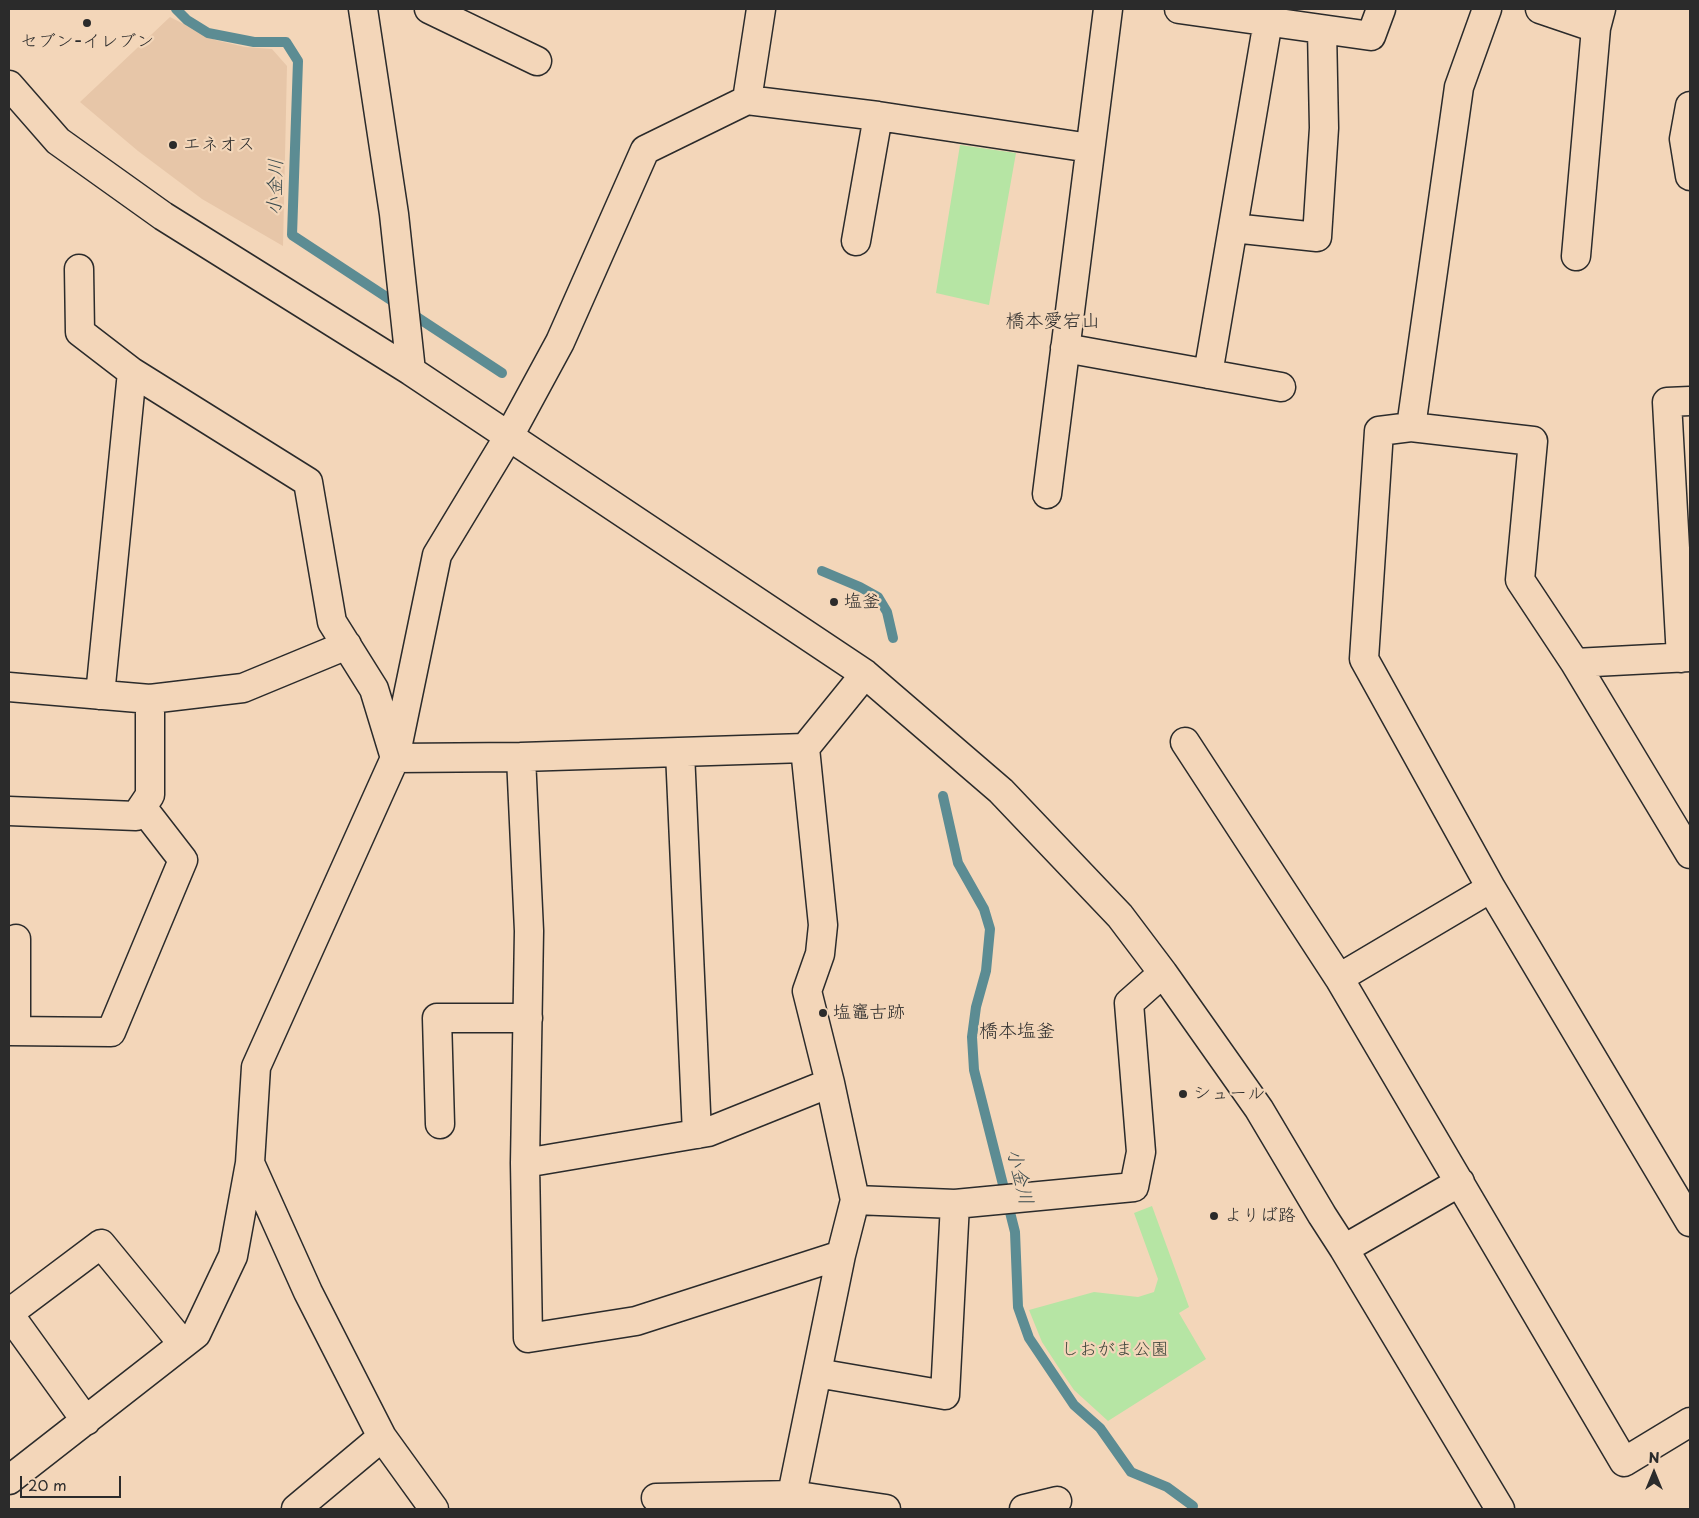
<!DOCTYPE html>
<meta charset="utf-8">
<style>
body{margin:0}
#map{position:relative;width:1699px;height:1518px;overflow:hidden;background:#f3d6b9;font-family:"Playpen Sans",sans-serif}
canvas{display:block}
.frame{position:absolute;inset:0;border:10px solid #2b2b2b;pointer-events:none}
.north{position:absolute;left:1629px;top:1448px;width:50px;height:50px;-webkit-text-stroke:4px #f3d6b9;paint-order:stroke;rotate:0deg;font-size:14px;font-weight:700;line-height:20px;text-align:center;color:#2b2b2b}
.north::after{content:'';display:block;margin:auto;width:18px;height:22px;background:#2b2b2b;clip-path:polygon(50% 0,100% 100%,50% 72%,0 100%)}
.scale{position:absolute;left:20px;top:1476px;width:101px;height:22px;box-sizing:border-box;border:2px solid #2b2b2b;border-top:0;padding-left:6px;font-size:15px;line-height:18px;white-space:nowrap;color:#2b2b2b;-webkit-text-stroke:4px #f3d6b9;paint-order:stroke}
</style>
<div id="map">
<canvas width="1699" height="1518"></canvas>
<div class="frame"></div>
<div class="north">N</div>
<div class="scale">20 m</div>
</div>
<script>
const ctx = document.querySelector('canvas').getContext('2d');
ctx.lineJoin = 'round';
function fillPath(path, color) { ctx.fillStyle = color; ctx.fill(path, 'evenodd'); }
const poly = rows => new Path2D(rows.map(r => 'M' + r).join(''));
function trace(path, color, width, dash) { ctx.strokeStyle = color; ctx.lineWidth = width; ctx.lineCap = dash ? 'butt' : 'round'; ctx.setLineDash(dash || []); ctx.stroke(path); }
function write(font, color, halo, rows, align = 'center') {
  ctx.font = font + ' "Playpen Sans","Klee One",sans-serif'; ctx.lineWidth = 4.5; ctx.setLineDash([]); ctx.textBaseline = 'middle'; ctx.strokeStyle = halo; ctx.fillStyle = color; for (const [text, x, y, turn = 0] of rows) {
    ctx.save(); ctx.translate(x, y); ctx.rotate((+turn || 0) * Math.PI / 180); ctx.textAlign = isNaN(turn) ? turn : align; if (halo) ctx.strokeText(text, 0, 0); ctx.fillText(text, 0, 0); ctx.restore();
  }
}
const built = poly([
 [170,17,215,40,245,47,272,49,287,66,283,246,202,199,138,151,80,102]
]);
const green = poly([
 [960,145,1016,153,989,305,936,293],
 [1152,1206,1189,1307,1179,1313,1206,1359,1108,1421,1074,1390,1059,1368,1042,1342,1029,1310,1094,1292,1138,1297,1154,1292,1158,1279,1134,1213]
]);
const stream = poly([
 [176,9,187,20,208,33,254,42,286,42,298,61,292,235,502,373],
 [822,571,860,587,878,597,887,612,893,638],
 [943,796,958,863,984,909,990,929,986,971,976,1007,972,1037,974,1070,1015,1232,1018,1307,1029,1338,1074,1405,1100,1428,1131,1472,1167,1487,1193,1506]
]);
const minor = poly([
 [363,9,394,214,411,371],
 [429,9,537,61],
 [1179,9,1371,36,1381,9],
 [1540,9,1596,28],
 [9,85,58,141,163,216,411,371,865,674,1001,791,1120,916,1163,973,1259,1109,1322,1215,1344,1249,1500,1509],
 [747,100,761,9],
 [1690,106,1684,139,1690,176],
 [1233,228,1317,237,1324,128,1322,30],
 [856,241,878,116],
 [1576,256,1596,28,1601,9],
 [79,269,80,332,132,372],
 [1065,348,1281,387],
 [1208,374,1268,21],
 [1411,427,1459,87,1487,9],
 [1047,494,1108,9],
 [1681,658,1667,402,1690,401],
 [1575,663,1690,657],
 [9,687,150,699,243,688,347,645],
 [100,695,132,372,308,482,332,622,374,689,395,758,521,757,805,748,823,925,820,954,807,991,830,1083,855,1200,841,1255,789,1509],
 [1185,742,1339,978],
 [805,748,865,674],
 [680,752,697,1134],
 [521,757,529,931,525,1163,528,1338,636,1321,841,1255],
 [9,811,136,816,150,795,150,699],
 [1690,854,1575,663,1520,580,1533,441,1411,427,1379,431,1364,659,1491,888,1339,978,1624,1462,1690,1422],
 [1491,888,1690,1222],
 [16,939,16,1031],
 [9,1031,111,1032,183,860,142,807],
 [440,1124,437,1018,528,1018],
 [525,1163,708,1132,830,1083],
 [855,1200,955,1204,1134,1187,1141,1152,1129,1003,1163,973],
 [1344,1249,1460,1182],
 [9,1313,101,1244,183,1344],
 [9,1314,86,1421],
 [817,1373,945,1395,955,1204],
 [9,1480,196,1334,233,1256,250,1163],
 [656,1498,792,1495,886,1509],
 [296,1509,382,1437],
 [434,1509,382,1437,308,1292,250,1163,256,1067,395,758,437,555,509,436,560,342,645,150,747,100,878,116,1090,148],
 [1024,1509,1057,1501]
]);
const markers = [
 [87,23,5,"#2b2b2b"],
 [173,145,5,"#2b2b2b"],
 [834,602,5,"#2b2b2b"],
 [823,1013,5,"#2b2b2b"],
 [1183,1094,5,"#2b2b2b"],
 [1214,1216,5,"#2b2b2b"]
];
const poiNames = [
 ["セブン-イレブン",87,42,"center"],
 ["エネオス",183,145],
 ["塩釜",844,602],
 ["塩竈古跡",833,1013],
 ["シュール",1193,1094],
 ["よりば路",1224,1216]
];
const parkNames = [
 ["しおがま公園",1115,1350]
];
const waterNames = [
 ["小金川",276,187,-88],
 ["小金川",1019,1177,76]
];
const neighbourhoodNames = [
 ["橋本愛宕山",1053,322],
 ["橋本塩釜",1017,1032]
];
fillPath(built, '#e7c6a8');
fillPath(green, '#b6e5a4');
trace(stream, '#5c8c93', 10);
trace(minor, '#2b2b2b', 31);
trace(minor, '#f3d6b9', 28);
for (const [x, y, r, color] of markers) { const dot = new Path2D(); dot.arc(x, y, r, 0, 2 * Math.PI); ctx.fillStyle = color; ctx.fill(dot); trace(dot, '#f3d6b9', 2); }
write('18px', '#2b2b2b', '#f3d6b9', poiNames, 'left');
write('18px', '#40473d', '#f3d6b9', parkNames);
write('italic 19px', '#3b4b4e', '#f3d6b9', waterNames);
write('19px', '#2b2b2b', '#f3d6b9', neighbourhoodNames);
</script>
